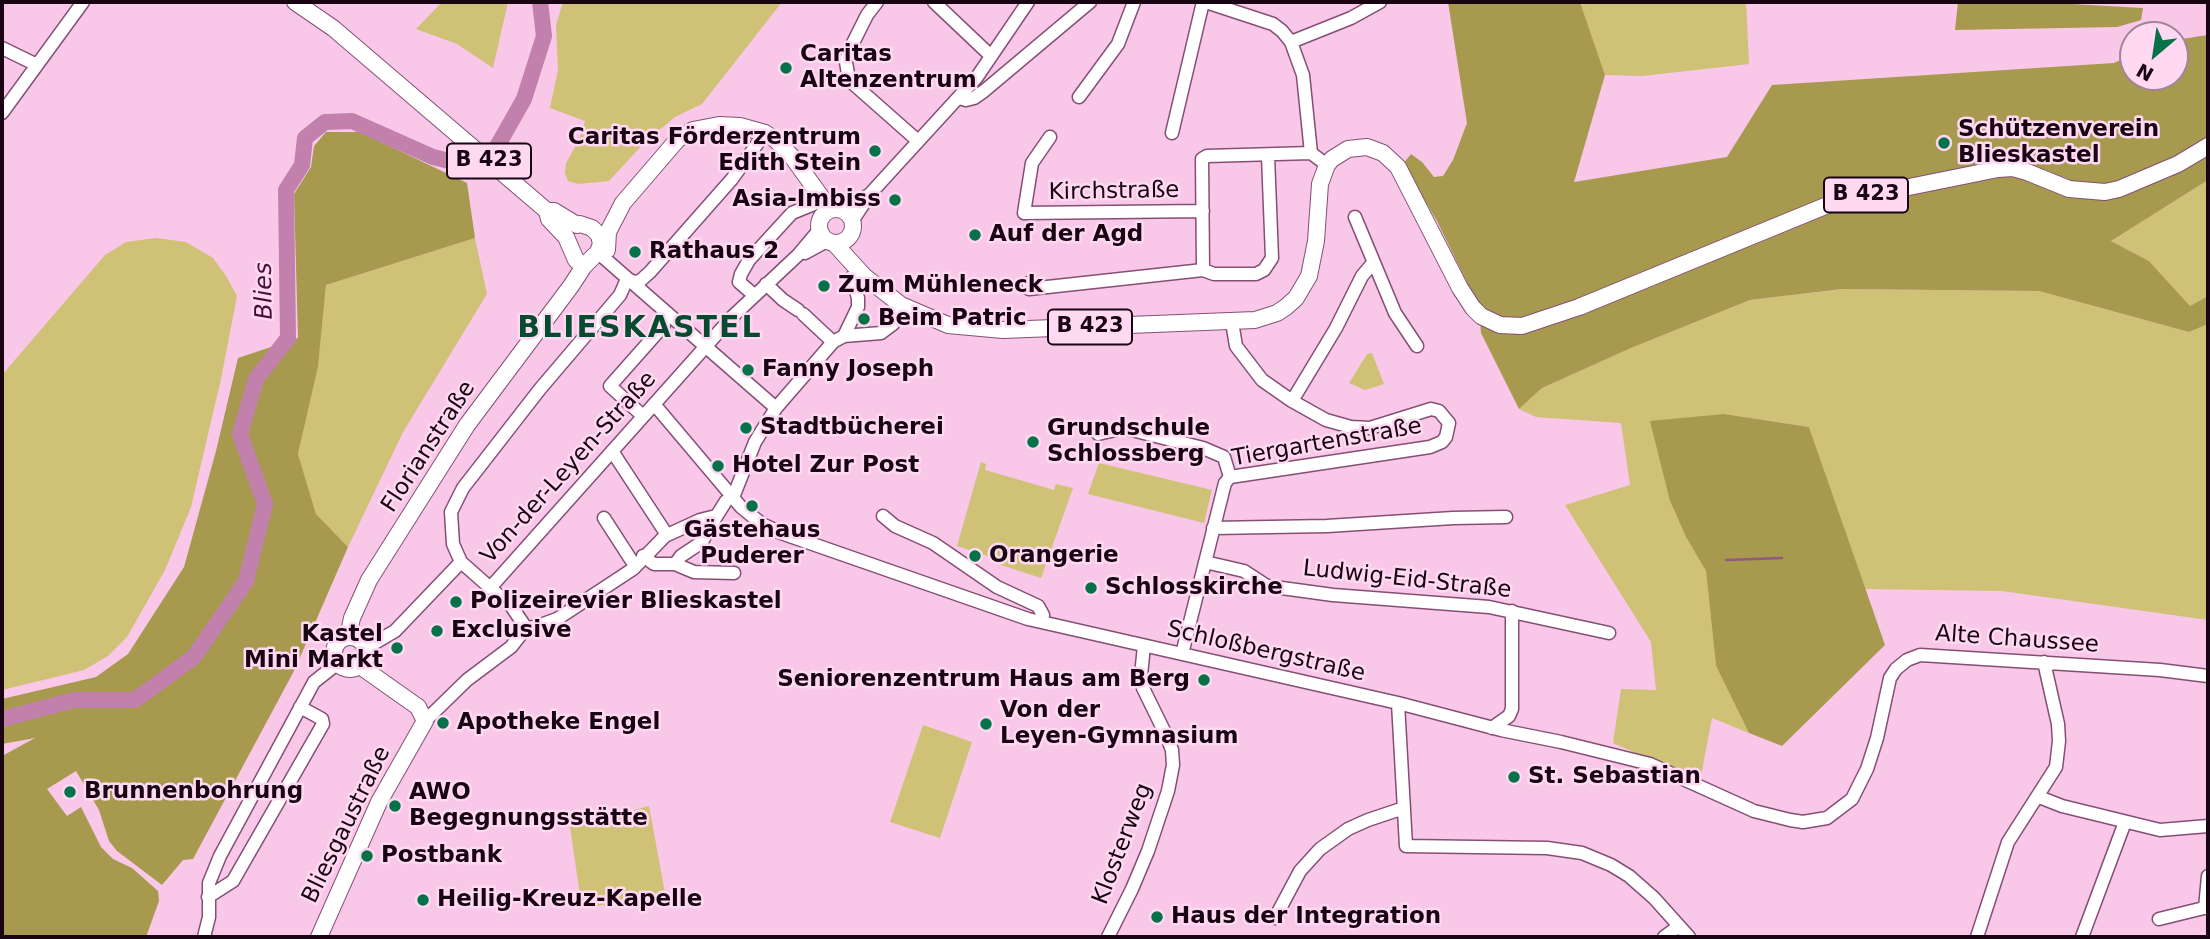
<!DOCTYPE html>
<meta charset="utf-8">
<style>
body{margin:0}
#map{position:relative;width:2210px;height:939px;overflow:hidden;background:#f9c7e8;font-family:"DejaVu Sans",sans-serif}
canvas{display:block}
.frame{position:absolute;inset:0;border:4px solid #180412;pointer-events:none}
.north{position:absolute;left:2119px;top:21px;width:70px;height:70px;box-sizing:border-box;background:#ffd9f1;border:2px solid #a38498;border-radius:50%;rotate:209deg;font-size:19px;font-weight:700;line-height:28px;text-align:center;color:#180412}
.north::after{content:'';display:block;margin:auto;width:24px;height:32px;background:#077149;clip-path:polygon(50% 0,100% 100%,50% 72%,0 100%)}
</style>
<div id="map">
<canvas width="2210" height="939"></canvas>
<div class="frame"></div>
<div class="north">N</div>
</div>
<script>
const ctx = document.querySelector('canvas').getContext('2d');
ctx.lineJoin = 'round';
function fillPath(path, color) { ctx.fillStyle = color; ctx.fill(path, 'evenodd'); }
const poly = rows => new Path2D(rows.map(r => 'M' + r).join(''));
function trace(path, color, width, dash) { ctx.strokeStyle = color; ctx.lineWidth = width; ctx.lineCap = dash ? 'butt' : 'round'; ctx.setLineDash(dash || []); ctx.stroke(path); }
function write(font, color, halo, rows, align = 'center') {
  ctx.font = font + ' "DejaVu Sans",sans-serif'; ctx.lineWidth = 5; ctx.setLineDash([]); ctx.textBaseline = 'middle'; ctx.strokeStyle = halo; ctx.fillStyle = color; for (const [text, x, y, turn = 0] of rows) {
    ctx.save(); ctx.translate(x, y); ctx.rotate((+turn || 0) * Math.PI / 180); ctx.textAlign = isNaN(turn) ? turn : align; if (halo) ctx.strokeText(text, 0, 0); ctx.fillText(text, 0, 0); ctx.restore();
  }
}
const green = poly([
 [442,2,508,2,493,68,457,44,416,29],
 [563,2,782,2,702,104,675,117,644,143,609,181,578,184,568,181,565,173,566,163,579,140,585,121,550,108,558,70,556,25],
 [1580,2,1746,2,1749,64,1642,76,1605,75],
 [2208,180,2208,296,2190,306,2149,261,2111,241],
 [156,238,186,242,213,258,226,276,237,296,221,379,191,507,165,570,127,637,108,656,84,670,2,690,2,375,105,255,126,242],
 [475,238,487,294,403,432,348,547,316,514,298,454,318,367,326,285],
 [1842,289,2039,291,2189,332,2208,324,2208,620,2002,591,1865,589,1809,427,1724,414,1665,476,1670,501,1686,537,1706,571,1716,666,1749,733,1712,718,1700,781,1613,743,1621,689,1656,690,1651,642,1565,505,1630,485,1621,423,1536,417,1519,409,1542,388,1631,348,1750,300],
 [1372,353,1384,384,1365,390,1349,383,1367,354],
 [981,462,986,464,985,470,1054,490,1056,484,1073,488,1041,578,995,563,996,559,957,546],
 [1099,463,1212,490,1204,523,1088,494],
 [923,725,972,742,940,838,890,822],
 [649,806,665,893,582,909,570,827]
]);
const forest = poly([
 [1448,2,1580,2,1605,75,1574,182,1727,157,1772,85,2114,63,2133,54,2133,77,2175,77,2175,40,2208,35,2208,180,2111,241,2149,261,2190,306,2208,296,2208,324,2189,332,2039,291,1842,289,1750,300,1631,348,1542,388,1519,409,1481,333,1479,307,1437,221,1403,164,1411,154,1422,162,1434,177,1443,176,1453,160,1467,123],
 [1958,2,2035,2,2143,8,2141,20,2117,27,1955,30],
 [326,132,360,132,467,183,475,238,326,285,318,367,298,454,316,514,348,547,294,671,193,859,183,860,162,885,117,851,109,841,99,810,76,771,47,789,67,816,81,807,101,847,113,859,132,868,158,891,159,901,146,937,2,937,2,756,35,738,2,744,2,699,96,677,128,654,184,567,216,451,238,358,298,338,294,194,311,167,314,146],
 [1724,414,1809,427,1885,645,1782,746,1749,733,1716,666,1706,571,1686,537,1670,501,1650,421]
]);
const stream = poly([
 [1726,560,1782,558]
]);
const river = poly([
 [2,719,74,700,135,700,194,657,246,581,265,504,240,434,256,379,288,338,286,190,302,165,305,138,325,122,352,121,433,157,465,165,481,161,494,152,524,99,544,36,540,2]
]);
const minor = poly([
 [877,2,867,15,848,53,846,62,849,80,918,141],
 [934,2,991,56],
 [1206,2,1273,24,1282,31,1291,42,1303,75,1311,153,1327,165],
 [1291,42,1351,18,1380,2],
 [2,48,37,65],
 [1079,97,1118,44,1134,2],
 [959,98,966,100,974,98,984,91,1090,2],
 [2,113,83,2],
 [1172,133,1203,2],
 [1050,137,1032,163,1024,213,1203,211],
 [845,211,867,196],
 [1355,217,1395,313,1417,346],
 [853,220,870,194,977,77,1028,2],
 [805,253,827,241],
 [597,254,603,257,776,408],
 [1203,270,1202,159,1207,156,1311,153],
 [627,279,635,282,640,281,650,272,732,179,760,140],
 [1029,283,1029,289,1203,270,1214,274,1256,274,1264,270,1272,258,1268,156],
 [766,284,783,300,798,310],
 [754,295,739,282,741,274,749,260,792,213,814,204],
 [803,314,833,342],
 [844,336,858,307,858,298,852,277],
 [1292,401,1336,328,1362,276,1373,263],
 [654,404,741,507,762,524,781,533,1028,619,1398,703,1501,730,1561,742,1650,764,1754,811,1790,820,1803,822,1827,818,1852,799,1867,769,1877,738,1890,678,1896,669,1907,660,1920,655,2160,670,2208,676],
 [643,416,610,386,664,325],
 [1098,434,1124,428,1203,448,1224,457,1230,477],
 [612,451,667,535],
 [1230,477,1430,447,1442,442,1446,437,1449,423,1439,411,1431,409,1370,428,1351,427,1326,420,1292,401,1262,380,1236,346,1232,322],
 [734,495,755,442,776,408,833,342,844,336,881,333,893,324,901,305],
 [883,516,895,526,933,543,997,587,1038,606,1043,615,1042,621],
 [604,518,635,566],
 [1213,528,1327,526,1453,518,1506,517],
 [643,556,654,564,675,564,694,572,734,573],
 [1205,562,1244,571,1267,586,1333,595,1489,607,1609,633],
 [675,564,681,556,702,542,709,528,726,501],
 [490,588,732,317,798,255,819,230],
 [526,628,512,607,461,562,453,544,451,512,463,488,540,389,620,295,627,279],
 [526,628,535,627,557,619,633,569,665,536,700,520,716,516],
 [366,648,395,631,461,562],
 [1182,654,1225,483,1230,477],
 [1398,703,1406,846,1547,848,1582,853,1611,865,1629,876,1654,898,1689,937],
 [425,721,467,680,511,647,526,628],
 [1492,728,1509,716,1512,709,1512,611],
 [2039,797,2062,806,2160,830,2208,826],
 [208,897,233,881,323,724,322,719,300,707],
 [2205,908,2208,876],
 [1275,918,1300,871,1320,849,1348,829,1368,820,1404,808],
 [2159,919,2208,907],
 [204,937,209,917,209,883,220,856,314,682,338,663],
 [1108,937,1132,889,1148,851,1168,791,1173,765,1172,750,1167,737,1143,688,1141,675,1144,646],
 [1664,937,1679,926],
 [1977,937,2008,842,2056,767,2059,741,2058,724,2044,662],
 [2082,937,2125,822]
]);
const major = poly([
 [295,2,333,28,547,211,549,219,566,237,576,260,584,266],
 '819 226a17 17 0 1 1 34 0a17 17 0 1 1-34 0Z',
 [547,211,554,211,577,225],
 [834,243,864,276,901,305,948,325,1003,330,1255,320,1277,313,1286,307,1296,298,1309,276,1316,241,1320,184,1327,165,1332,159,1348,149,1367,147,1383,153,1398,167,1460,288,1473,308,1481,316,1500,325,1522,326,1579,307,1835,202,1998,169,2013,168,2027,172,2069,189,2105,192,2119,189,2178,164,2208,146],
 [607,250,608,232,623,203,678,139,693,130,719,125,740,126,765,133,776,140,793,158,827,205,833,209],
 '334 653a16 16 0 1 1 32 0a16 16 0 1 1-32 0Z',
 [348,637,352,618,369,580,467,425,571,286,584,266,598,252,601,244,599,235,592,228,580,224],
 [319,937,379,802,425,721,418,707,360,666]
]);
const markers = [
 [786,68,7,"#077149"],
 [1944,143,7,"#077149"],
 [875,151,7,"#077149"],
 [895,200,7,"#077149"],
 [975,235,7,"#077149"],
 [635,252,7,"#077149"],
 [824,286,7,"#077149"],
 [864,319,7,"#077149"],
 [748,370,7,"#077149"],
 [746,428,7,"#077149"],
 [1033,442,7,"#077149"],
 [718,466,7,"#077149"],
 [752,506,7,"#077149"],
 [975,556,7,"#077149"],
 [1091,588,7,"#077149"],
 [456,602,7,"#077149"],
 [437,631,7,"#077149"],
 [397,648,7,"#077149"],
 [1204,680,7,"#077149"],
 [443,723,7,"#077149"],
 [986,724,7,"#077149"],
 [1514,777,7,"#077149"],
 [70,792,7,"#077149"],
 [395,806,7,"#077149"],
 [367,856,7,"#077149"],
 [423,900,7,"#077149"],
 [1157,917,7,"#077149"]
];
const shields = [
 [489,161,84],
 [1866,195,84],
 [1090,327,84]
];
const shieldNames = [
 ["B 423",489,161],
 ["B 423",1866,195],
 ["B 423",1090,327]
];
const poiNames = [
 ["Caritas",800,55],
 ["Altenzentrum",800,81],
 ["Schützenverein",1958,130],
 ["Blieskastel",1958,156],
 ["Caritas Förderzentrum",861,138,"right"],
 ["Edith Stein",861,164,"right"],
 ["Asia-Imbiss",881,200,"right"],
 ["Auf der Agd",989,235],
 ["Rathaus 2",649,252],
 ["Zum Mühleneck",838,286],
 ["Beim Patric",878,319],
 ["Fanny Joseph",762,370],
 ["Stadtbücherei",760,428],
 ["Grundschule",1047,429],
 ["Schlossberg",1047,455],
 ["Hotel Zur Post",732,466],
 ["Gästehaus",752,531,"center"],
 ["Puderer",752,557,"center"],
 ["Orangerie",989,556],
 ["Schlosskirche",1105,588],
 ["Polizeirevier Blieskastel",470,602],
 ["Exclusive",451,631],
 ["Kastel",383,635,"right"],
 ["Mini Markt",383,661,"right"],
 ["Seniorenzentrum Haus am Berg",1190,680,"right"],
 ["Von der",1000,711],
 ["Leyen-Gymnasium",1000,737],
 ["Apotheke Engel",457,723],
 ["St. Sebastian",1528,777],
 ["Brunnenbohrung",84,792],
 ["AWO",409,793],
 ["Begegnungsstätte",409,819],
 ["Postbank",381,856],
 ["Heilig-Kreuz-Kapelle",437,900],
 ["Haus der Integration",1171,917]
];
const streetNames = [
 ["Kirchstraße",1114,192,-1],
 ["Tiergartenstraße",1327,443,-10],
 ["Florianstraße",429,447,-57],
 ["Von-der-Leyen-Straße",569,468,-48],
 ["Ludwig-Eid-Straße",1407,580,6],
 ["Alte Chaussee",2017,640,4],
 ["Schloßbergstraße",1266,652,13],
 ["Bliesgaustraße",347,825,-64],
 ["Klosterweg",1123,844,-69]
];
const waterNames = [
 ["Blies",265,291,-91]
];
const districtNames = [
 ["BLIESKASTEL",640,329]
];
fillPath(green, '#cfc175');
fillPath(forest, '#a7994d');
trace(stream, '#8f5b7e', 2.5);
trace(river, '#c280ac', 16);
trace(minor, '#854f74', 15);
trace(major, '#854f74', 18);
trace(minor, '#fff', 12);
trace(major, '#fff', 16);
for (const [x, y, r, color] of markers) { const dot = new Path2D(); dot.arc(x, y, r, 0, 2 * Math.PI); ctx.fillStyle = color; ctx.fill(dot); trace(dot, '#ffd9f1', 2.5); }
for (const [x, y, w] of shields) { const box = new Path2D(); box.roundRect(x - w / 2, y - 17.5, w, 35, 5); ctx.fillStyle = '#ffd9f1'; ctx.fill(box); trace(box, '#180412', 2); }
write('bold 21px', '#180412', null, shieldNames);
write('bold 23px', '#180412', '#ffd9f1', poiNames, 'left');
write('23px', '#180412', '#ffd9f1', streetNames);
write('italic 24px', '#480d3a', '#ffd9f1', waterNames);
ctx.letterSpacing = '2px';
write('bold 30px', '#064b2f', '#ffd9f1', districtNames);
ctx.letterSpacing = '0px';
</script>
